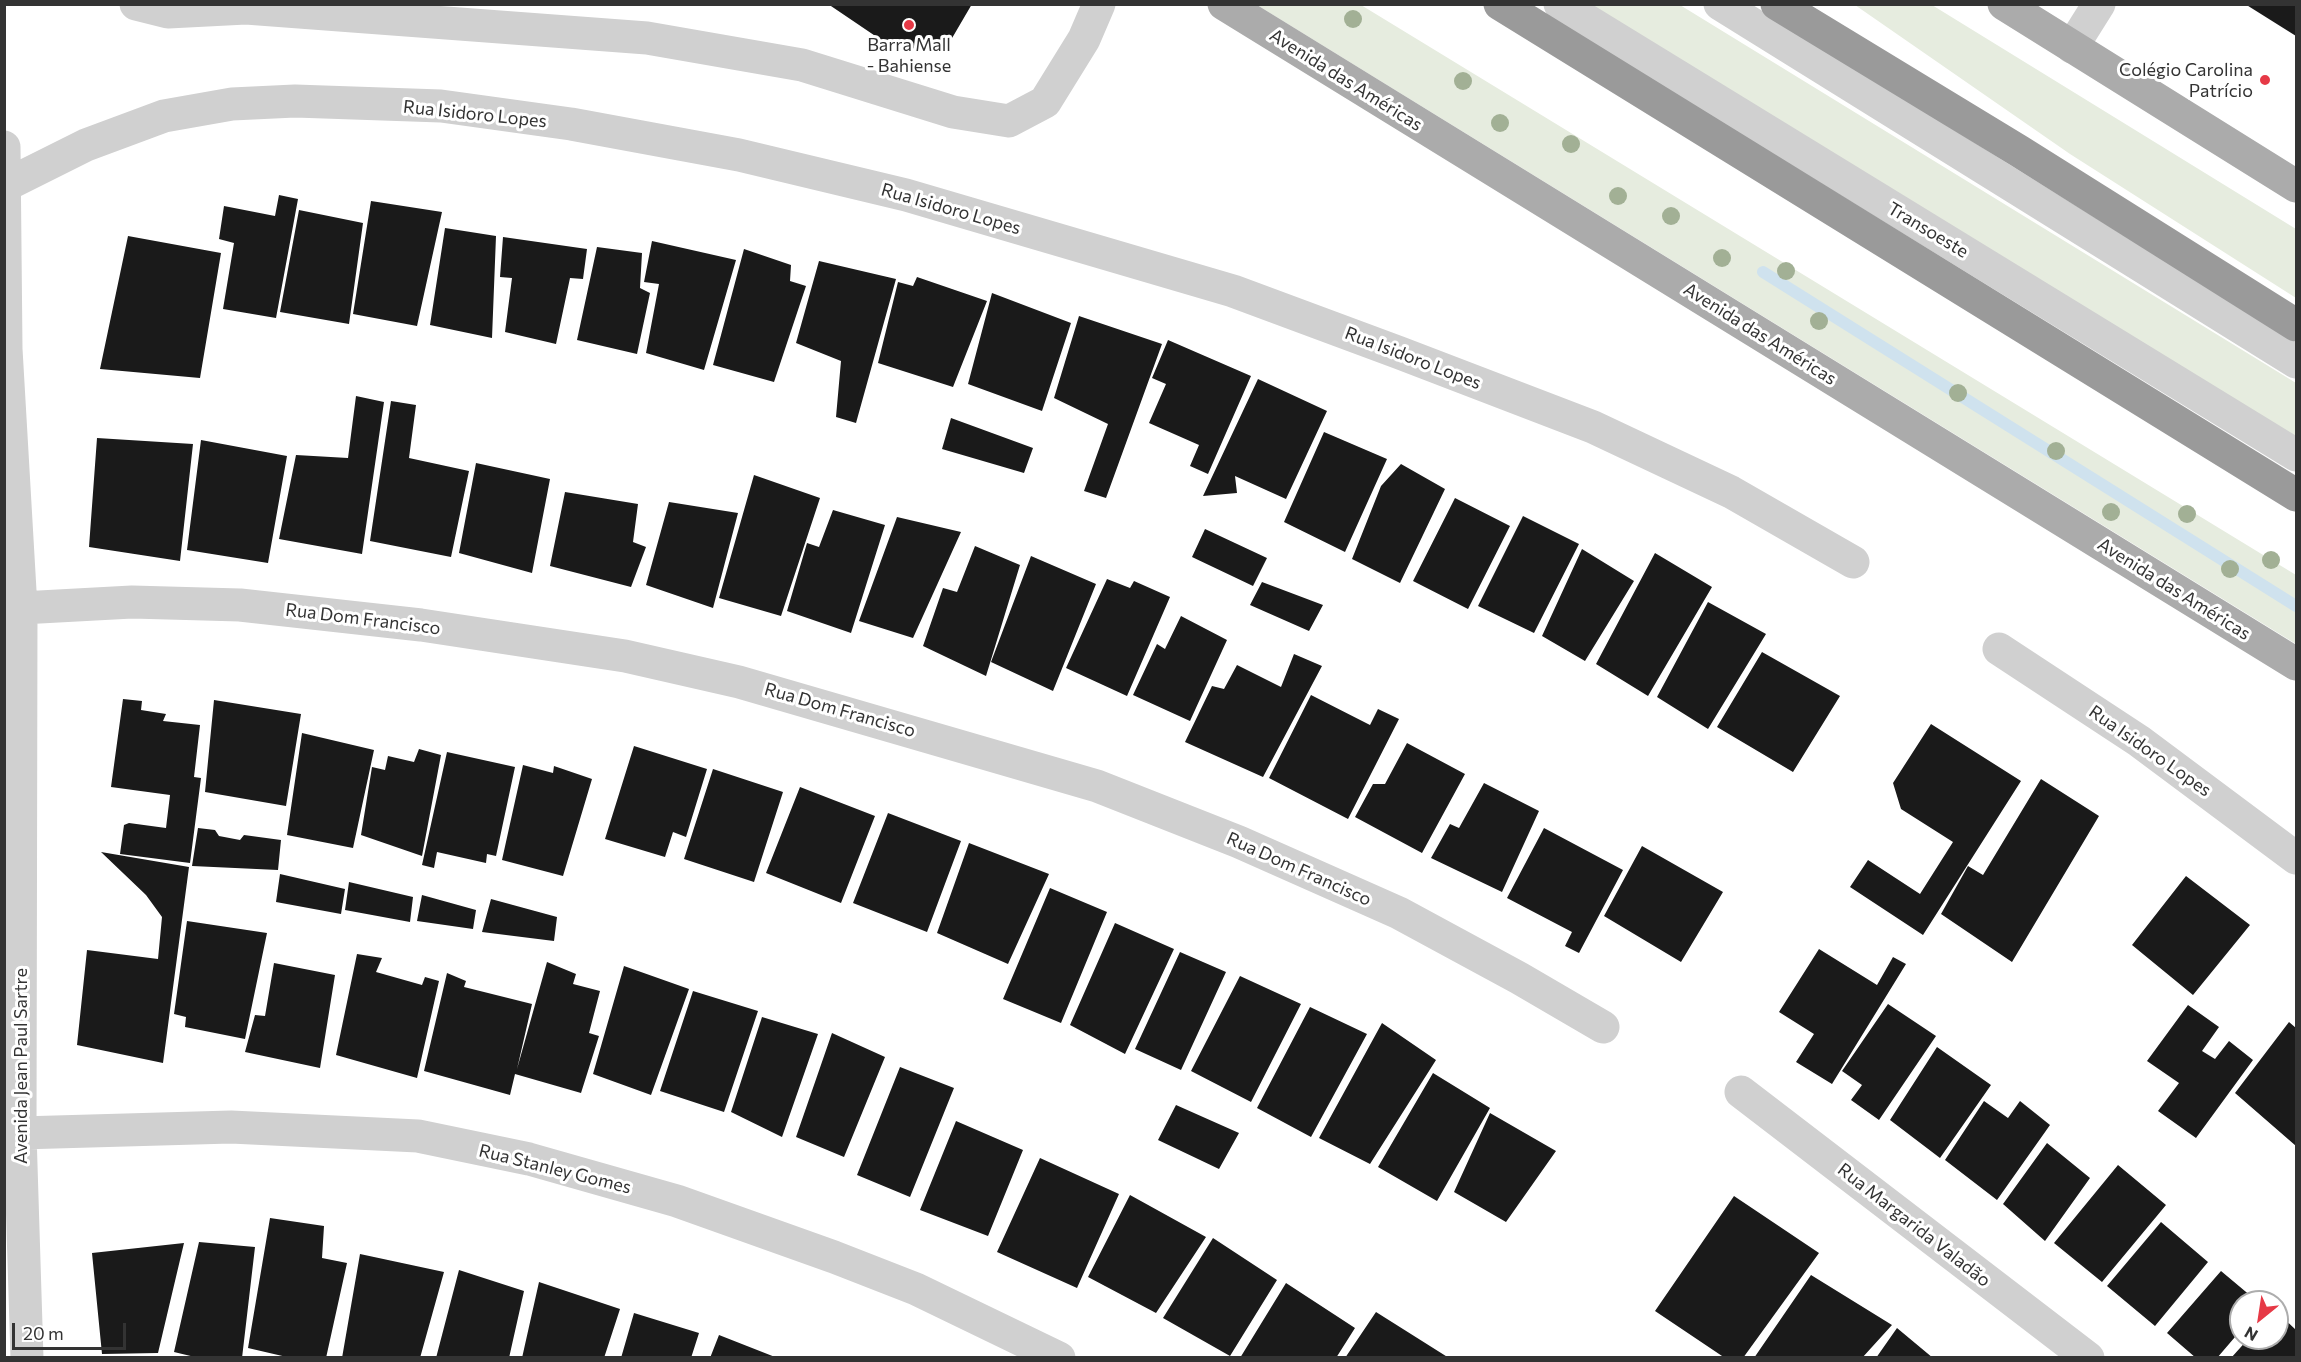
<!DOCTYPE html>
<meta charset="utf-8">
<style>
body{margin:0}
#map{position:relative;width:2301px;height:1362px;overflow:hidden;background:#fff;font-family:Commissioner,sans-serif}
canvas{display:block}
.frame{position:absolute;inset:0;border:6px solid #333;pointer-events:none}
.north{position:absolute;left:2229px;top:1290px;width:60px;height:60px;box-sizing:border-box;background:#fff;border:2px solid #adadad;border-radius:50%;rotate:210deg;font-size:16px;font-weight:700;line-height:24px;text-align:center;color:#333}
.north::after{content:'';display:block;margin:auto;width:21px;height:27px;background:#e63946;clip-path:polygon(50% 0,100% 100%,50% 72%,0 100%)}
.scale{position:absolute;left:12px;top:1323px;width:114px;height:27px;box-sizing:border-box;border:3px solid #333;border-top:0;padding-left:8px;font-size:18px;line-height:21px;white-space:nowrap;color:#333;-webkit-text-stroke:4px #fff;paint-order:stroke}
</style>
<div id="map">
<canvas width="2301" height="1362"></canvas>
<div class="frame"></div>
<div class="north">N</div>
<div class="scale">20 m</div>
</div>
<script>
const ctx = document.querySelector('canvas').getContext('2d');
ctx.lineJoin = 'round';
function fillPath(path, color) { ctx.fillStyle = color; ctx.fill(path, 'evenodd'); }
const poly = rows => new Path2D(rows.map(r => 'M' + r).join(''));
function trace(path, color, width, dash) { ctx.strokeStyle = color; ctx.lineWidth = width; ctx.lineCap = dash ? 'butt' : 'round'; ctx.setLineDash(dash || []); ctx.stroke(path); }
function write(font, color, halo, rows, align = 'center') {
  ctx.font = font + ' Commissioner,sans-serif'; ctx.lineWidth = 6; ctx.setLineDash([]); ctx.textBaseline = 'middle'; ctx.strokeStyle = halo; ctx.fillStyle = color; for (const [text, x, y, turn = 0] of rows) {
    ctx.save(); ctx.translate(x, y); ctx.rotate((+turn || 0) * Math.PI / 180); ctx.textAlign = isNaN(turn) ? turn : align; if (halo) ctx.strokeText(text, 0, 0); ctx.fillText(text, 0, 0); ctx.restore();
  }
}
const green = poly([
 [1257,5,1361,5,2296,575,2296,644],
 [1572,5,1680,5,2296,383,2296,447],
 [1855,5,1932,5,2296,229,2296,298,2070,154]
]);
const stream = poly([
 [1763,272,2296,606]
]);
const building = poly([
 [828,4,972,4,948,45,896,50],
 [2245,4,2296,4,2296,36],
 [279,195,298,199,276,318,223,309,234,243,219,239,224,206,275,216],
 [371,201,442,212,417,326,353,314],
 [299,210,363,223,349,324,280,312],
 [445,228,496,236,492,338,430,325],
 [128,236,221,253,200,378,100,369],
 [503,237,587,249,583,279,570,278,556,344,505,332,512,278,500,277],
 [652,241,736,260,704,370,646,353,659,284,644,282],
 [597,247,642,253,640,288,650,293,637,354,577,340],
 [744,249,791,265,790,281,806,286,774,382,713,365],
 [819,261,896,279,856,423,836,417,841,361,796,343],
 [917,277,987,301,953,387,878,363,898,282,913,286],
 [992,293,1071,323,1042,411,968,384],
 [1079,316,1162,344,1106,498,1084,491,1108,424,1054,398],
 [1168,340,1251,376,1208,474,1190,466,1199,445,1149,423,1166,384,1152,378],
 [1258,379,1327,411,1286,499,1235,476,1237,493,1203,496],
 [356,396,384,402,362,554,279,539,296,455,348,458],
 [391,401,416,405,409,458,469,471,451,557,370,541],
 [951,418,1033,448,1024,473,942,449],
 [1324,432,1387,459,1345,552,1284,522],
 [97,438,193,444,180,561,89,547],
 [201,440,287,456,268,563,187,550],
 [476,463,550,479,532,573,459,553],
 [1401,464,1445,489,1400,583,1352,559,1381,486],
 [754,475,820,498,781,616,719,598],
 [565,492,638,504,633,542,646,547,631,587,550,566],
 [1455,498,1510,526,1468,609,1413,581],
 [669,502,738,513,713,608,646,585],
 [833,510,885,525,851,633,787,611,807,543,819,547],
 [1523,516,1579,544,1534,633,1478,606],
 [897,517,961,532,913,638,859,621],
 [1205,529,1267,558,1253,586,1192,557],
 [975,546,1020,565,986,676,923,646,943,588,957,592],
 [1582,549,1634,581,1585,661,1542,636],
 [1655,553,1712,587,1648,696,1596,664],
 [1031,556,1096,584,1053,691,991,662],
 [1107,579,1130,588,1134,581,1170,597,1127,696,1066,668],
 [1262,582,1323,605,1309,631,1250,605],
 [1708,602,1766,634,1708,729,1657,697],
 [1181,616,1227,640,1190,721,1133,695,1157,644,1165,649],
 [1762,652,1840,696,1793,772,1717,727],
 [1294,654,1322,666,1263,777,1185,742,1212,686,1224,689,1237,665,1281,687],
 [1311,695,1370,725,1378,709,1399,719,1348,819,1269,778],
 [123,699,142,701,141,710,166,714,163,721,200,725,194,777,201,778,190,863,120,854,124,825,129,823,166,828,170,795,111,787],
 [214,700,301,714,286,806,205,792],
 [1931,724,2021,781,1923,935,1850,887,1868,860,1920,894,1953,842,1901,809,1893,783],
 [302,733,374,750,353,848,287,835],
 [1407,743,1465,774,1422,853,1355,817,1373,784,1385,784],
 [634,746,707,769,686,837,673,832,665,857,605,839],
 [419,749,441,755,422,856,361,835,372,767,385,770,388,756,414,762],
 [447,752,515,767,496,856,487,854,486,863,437,852,434,868,422,865],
 [523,765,553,773,554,766,592,779,563,876,502,860],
 [713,769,783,792,754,882,684,859],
 [2041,779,2099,816,2012,962,1941,914,1968,866,1983,875],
 [1484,783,1539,811,1502,892,1431,858,1450,824,1459,828],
 [800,787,875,816,841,903,766,873],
 [888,813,961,841,927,932,853,903],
 [198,828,215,830,219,836,240,840,244,835,281,840,278,870,192,866],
 [1544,828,1623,870,1579,953,1565,946,1572,932,1507,898],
 [969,843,1049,874,1008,964,937,933],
 [1642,846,1723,892,1681,962,1604,916],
 [101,852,189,867,163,1063,77,1045,87,950,158,959,162,917,146,895],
 [280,874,345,889,341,914,276,902],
 [2186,876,2250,925,2193,995,2132,945],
 [349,882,413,897,410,922,345,910],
 [1050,888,1107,912,1061,1023,1003,999],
 [422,895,476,910,473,929,417,921],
 [491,899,557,917,554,941,482,932],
 [187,921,267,933,245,1039,185,1027,186,1017,174,1014],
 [1115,923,1174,949,1125,1054,1070,1025],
 [1819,949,1877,985,1893,957,1906,964,1832,1084,1796,1062,1814,1034,1779,1012],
 [1180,952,1226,972,1181,1070,1135,1049],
 [357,954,382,958,376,972,422,985,425,977,439,981,417,1078,336,1055],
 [547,962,576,974,573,984,600,991,589,1033,599,1036,581,1093,515,1074,510,1095,424,1071,447,973,466,981,464,987,532,1004,517,1069],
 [274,963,335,975,320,1068,245,1052,255,1015,265,1016],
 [624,966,689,989,651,1095,593,1074],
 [1240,976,1301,1004,1251,1102,1191,1071],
 [693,991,758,1011,724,1112,660,1091],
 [1888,1004,1936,1036,1879,1120,1851,1100,1862,1085,1842,1071],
 [2188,1005,2219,1027,2202,1051,2215,1059,2229,1041,2253,1060,2196,1138,2158,1111,2179,1083,2147,1061],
 [1310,1007,1367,1034,1311,1137,1257,1108],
 [762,1017,818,1034,782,1137,731,1112],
 [2289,1022,2296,1028,2296,1146,2235,1093],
 [1382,1023,1436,1060,1370,1164,1319,1138],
 [832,1033,885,1057,844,1157,796,1137],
 [1937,1047,1991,1085,1940,1158,1890,1120],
 [900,1067,954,1088,910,1197,857,1175],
 [1433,1073,1490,1108,1437,1201,1378,1167],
 [1984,1101,2008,1118,2020,1101,2050,1125,1997,1200,1945,1160],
 [1176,1105,1239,1133,1219,1169,1158,1140],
 [1490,1113,1556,1151,1506,1222,1454,1192],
 [956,1121,1023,1150,988,1236,920,1210],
 [2047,1143,2090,1178,2045,1241,2003,1204],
 [1040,1158,1119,1194,1077,1288,997,1252],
 [2118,1165,2166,1205,2102,1282,2054,1243],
 [1130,1195,1206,1237,1156,1313,1088,1277],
 [1734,1196,1819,1253,1743,1358,1725,1358,1655,1311],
 [270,1218,324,1226,322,1258,347,1263,326,1358,291,1358,248,1348],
 [2161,1222,2208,1262,2155,1326,2107,1286],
 [1213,1238,1277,1280,1230,1356,1163,1318],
 [199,1242,255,1247,242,1358,199,1358,174,1352],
 [184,1243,158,1353,102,1354,92,1253],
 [360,1254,444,1272,420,1358,342,1358],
 [459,1270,524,1291,509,1358,436,1358],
 [2221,1271,2258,1302,2241,1302,2241,1330,2217,1358,2196,1358,2167,1333],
 [1811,1275,1892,1325,1862,1358,1754,1358],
 [539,1282,620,1309,604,1358,522,1358],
 [1286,1283,1355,1328,1336,1358,1240,1358],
 [1376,1312,1449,1358,1345,1358],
 [2277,1312,2296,1330,2296,1358,2231,1358,2249,1338,2277,1338],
 [634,1313,699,1333,691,1358,621,1358],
 [1897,1328,1933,1358,1876,1358],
 [719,1335,775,1357,775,1358,710,1358]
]);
const minor = poly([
 [136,4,168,12,246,8,647,38,802,65,953,112,1009,121,1045,102,1084,39,1099,4],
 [1560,4,2296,455],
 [1720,4,2296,362],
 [2072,47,2099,4],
 [4,147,6,349,21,608,20,1133,27,1358],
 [6,185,86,145,164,116,232,104,295,101,441,106,571,124,739,155,906,195,1233,291,1400,353,1593,427,1731,492,1853,562],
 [21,608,132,602,240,605,421,625,625,656,739,682,1097,786,1239,842,1399,913,1519,978,1603,1027],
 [1999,649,2139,741,2296,858],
 [1741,1092,2088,1358],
 [20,1133,231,1127,418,1136,529,1159,677,1201,834,1257,916,1289,1059,1358]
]);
const major = poly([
 [1224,4,2296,664],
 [2004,4,2296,186]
]);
const highway = poly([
 [1500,4,2296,495],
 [1777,4,2019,151,2296,325]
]);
const trees = [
 [1353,19],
 [1463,81],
 [1500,123],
 [1571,144],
 [1618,196],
 [1671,216],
 [1722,258],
 [1786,271],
 [1819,321],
 [1958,393],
 [2056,451],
 [2111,512],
 [2187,514],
 [2271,560],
 [2230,569]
];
const markers = [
 [909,25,6,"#e63946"],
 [2265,80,6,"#e63946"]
];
const poiNames = [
 ["Barra Mall",909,45],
 ["- Bahiense",909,66],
 ["Colégio Carolina",2253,70,"right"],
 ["Patrício",2253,91,"right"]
];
const streetNames = [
 ["Avenida das Américas",1346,80,32],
 ["Rua Isidoro Lopes",475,114,6],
 ["Rua Isidoro Lopes",951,209,16],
 ["Transoeste",1928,230,31],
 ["Avenida das Américas",1760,334,32],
 ["Rua Isidoro Lopes",1413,358,21],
 ["Avenida das Américas",2174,589,32],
 ["Rua Dom Francisco",363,619,7],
 ["Rua Dom Francisco",840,710,16],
 ["Rua Isidoro Lopes",2150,751,35],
 ["Rua Dom Francisco",1299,869,24],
 ["Avenida Jean Paul Sartre",21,1066,-90],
 ["Rua Stanley Gomes",555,1169,14],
 ["Rua Margarida Valadão",1914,1225,38]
];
fillPath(green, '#e6ecdf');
trace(stream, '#cfe2ee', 12);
fillPath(building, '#1a1a1a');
trace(minor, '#d0d0d0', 33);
trace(major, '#ababab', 33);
trace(highway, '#9a9a9a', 33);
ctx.fillStyle = '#a2b095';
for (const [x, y] of trees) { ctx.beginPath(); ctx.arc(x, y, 9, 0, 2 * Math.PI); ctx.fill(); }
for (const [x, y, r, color] of markers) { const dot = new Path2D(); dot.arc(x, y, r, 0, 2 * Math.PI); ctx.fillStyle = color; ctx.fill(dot); trace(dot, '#fff', 2); }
write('18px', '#333', '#fff', poiNames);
write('18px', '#333', '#fff', streetNames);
</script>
